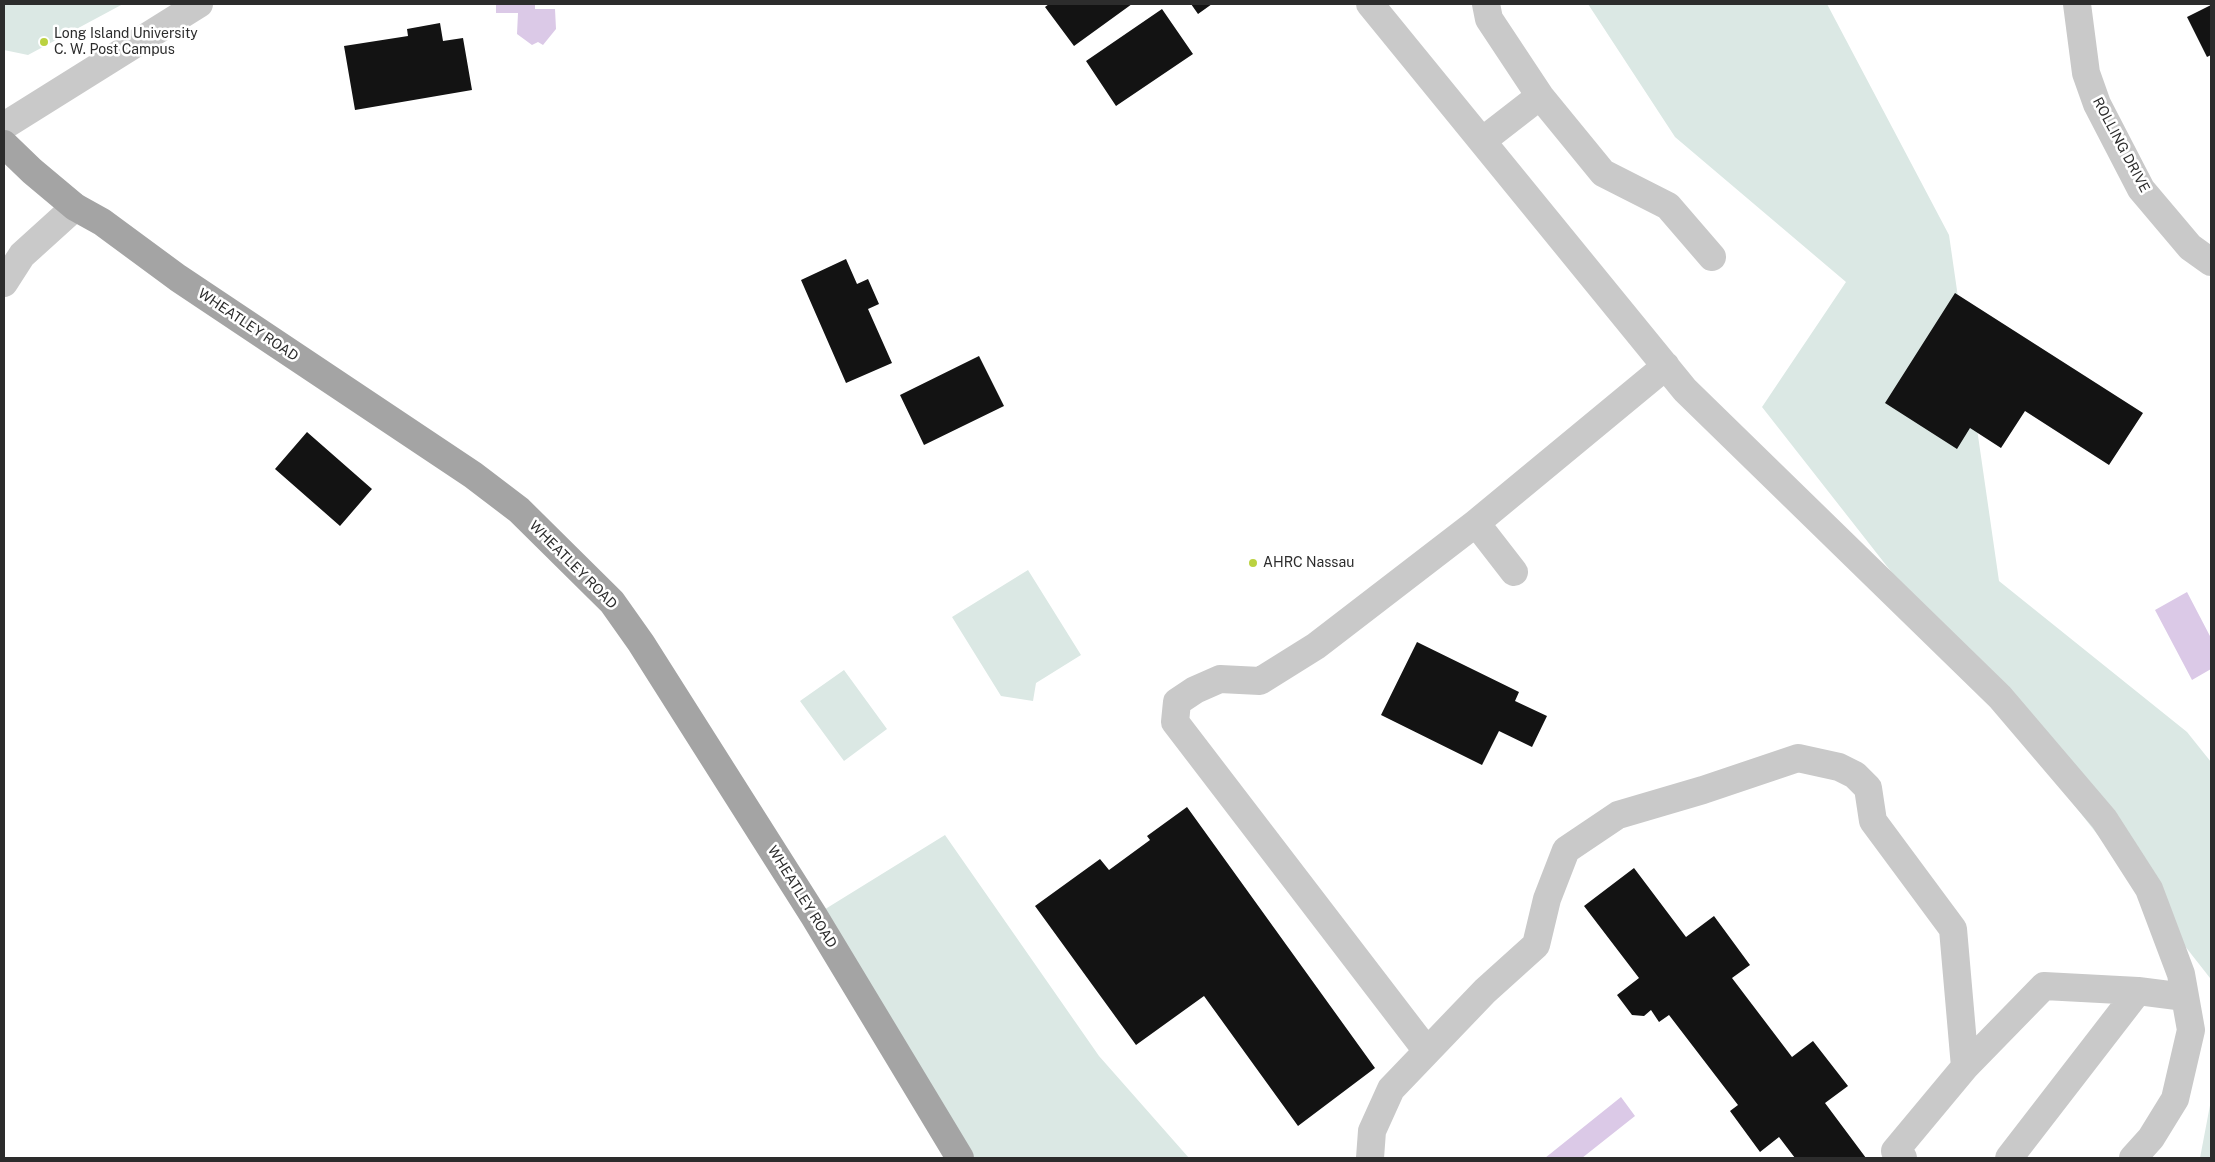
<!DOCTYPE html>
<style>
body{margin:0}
#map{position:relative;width:2215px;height:1162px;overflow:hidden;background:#fff;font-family:"Public Sans",sans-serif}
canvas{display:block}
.frame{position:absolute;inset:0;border:5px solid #2c2c2c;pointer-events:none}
</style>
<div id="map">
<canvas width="2215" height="1162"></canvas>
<div class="frame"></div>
</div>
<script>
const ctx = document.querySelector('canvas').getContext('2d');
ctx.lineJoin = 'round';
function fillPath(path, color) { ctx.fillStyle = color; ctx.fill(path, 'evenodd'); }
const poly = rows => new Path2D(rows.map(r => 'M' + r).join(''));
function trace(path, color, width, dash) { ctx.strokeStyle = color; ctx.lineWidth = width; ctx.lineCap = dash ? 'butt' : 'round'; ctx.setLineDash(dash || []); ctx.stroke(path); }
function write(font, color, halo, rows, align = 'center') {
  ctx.font = font + ' "Public Sans",sans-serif'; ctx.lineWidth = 5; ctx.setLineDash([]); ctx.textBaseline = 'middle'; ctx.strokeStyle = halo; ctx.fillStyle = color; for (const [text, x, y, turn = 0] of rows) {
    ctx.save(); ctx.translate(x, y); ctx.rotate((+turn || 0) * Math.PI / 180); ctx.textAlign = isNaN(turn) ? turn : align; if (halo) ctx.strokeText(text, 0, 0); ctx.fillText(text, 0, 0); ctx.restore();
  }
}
const green = poly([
 [4,4,123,4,28,55,4,50],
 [1588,4,1827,4,1949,235,1999,581,2187,732,2211,762,2211,1008,2210,978,1762,407,1846,282,1675,137],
 [1028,570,1081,655,1036,683,1033,701,1001,696,952,617],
 [844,670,887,729,844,761,800,701],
 [945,835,1099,1056,1189,1158,960,1158,814,916],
 [2211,1100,2211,1158,2200,1158]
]);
const water = poly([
 [496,4,535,4,535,9,555,9,556,29,543,45,538,42,532,45,517,34,518,13,496,13],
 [2187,592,2211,638,2211,669,2192,680,2155,610],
 [1621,1097,1635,1116,1582,1158,1545,1158]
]);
const building = poly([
 [1049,4,1132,4,1074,46,1045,7],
 [1191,4,1212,4,1198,14],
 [2211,5,2211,55,2207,57,2187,17],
 [1162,9,1193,54,1116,106,1086,61],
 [440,23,443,41,463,38,472,90,355,110,344,46,408,36,407,29],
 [846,259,857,284,868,279,879,304,868,309,892,363,846,383,801,280],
 [1955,293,2143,413,2109,465,2025,411,2001,448,1970,428,1957,449,1885,403],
 [979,356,1004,406,924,445,900,395],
 [307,432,372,489,340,526,275,469],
 [1417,642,1519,692,1515,701,1547,716,1532,747,1499,731,1482,765,1381,715],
 [1187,807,1375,1068,1298,1126,1204,996,1136,1045,1035,906,1100,859,1109,870,1150,840,1147,836],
 [1634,868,1686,937,1714,916,1750,965,1732,978,1792,1057,1813,1041,1848,1086,1825,1103,1866,1158,1795,1158,1779,1137,1760,1152,1730,1111,1738,1105,1669,1015,1659,1022,1651,1010,1644,1016,1632,1015,1617,995,1639,978,1584,906]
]);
const minor = poly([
 [1370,4,1685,390,2000,697,2104,819,2149,889,2181,974,2191,1030,2175,1099,2151,1138,2133,1158],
 [1486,4,1489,19,1540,96],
 [2077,4,2086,73,2097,104,2141,189,2190,247,2211,262],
 [4,126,199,4],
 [1482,141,1540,96,1603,173,1668,206,1712,257],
 [4,283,22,255,75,207],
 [1476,523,1666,366],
 [1427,1051,1175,722,1177,702,1195,690,1220,679,1260,681,1316,646,1476,523,1514,572],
 [1965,1067,2044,986,2138,991],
 [1370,1158,1372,1131,1391,1089,1485,991,1536,945,1547,899,1566,850,1618,815,1703,790,1798,758,1839,767,1855,775,1868,788,1873,821,1953,929,1965,1067,1895,1151,1903,1158],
 [2009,1158,2138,991,2185,997]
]);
const major = poly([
 [4,144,32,171,75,207,102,222,178,278,473,475,519,510,612,602,641,643,814,916,960,1158]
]);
const markers = [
 [44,42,5,"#bbd240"],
 [1253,563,5,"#bbd240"]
];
const poiNames = [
 ["Long Island University",54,34],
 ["C. W. Post Campus",54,50],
 ["AHRC Nassau",1263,563]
];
const streetNames = [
 ["ROLLING DRIVE",2121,145,62],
 ["WHEATLEY ROAD",248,325,34],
 ["WHEATLEY ROAD",573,565,45],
 ["WHEATLEY ROAD",802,897,58]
];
fillPath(green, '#dbe8e4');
fillPath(water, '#dbc9e7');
fillPath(building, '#131313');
trace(minor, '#c9c9c9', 28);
trace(major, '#a4a4a4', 28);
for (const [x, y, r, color] of markers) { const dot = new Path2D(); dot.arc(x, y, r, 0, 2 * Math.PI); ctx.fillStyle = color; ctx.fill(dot); trace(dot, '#fff', 2); }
write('14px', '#2c2c2c', '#fff', poiNames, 'left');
write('14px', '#2c2c2c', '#fff', streetNames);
</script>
